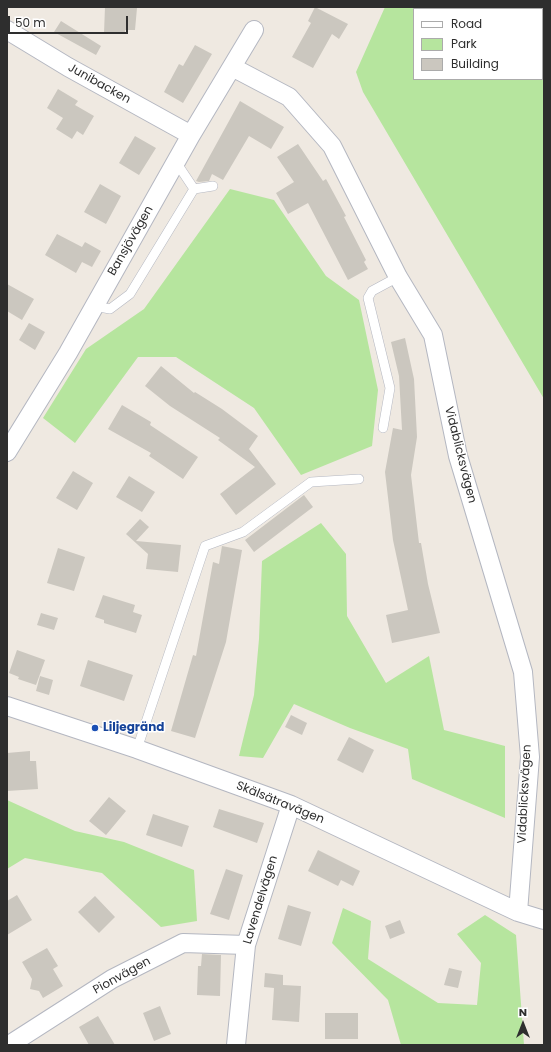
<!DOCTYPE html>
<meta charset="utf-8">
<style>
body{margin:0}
#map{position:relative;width:551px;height:1052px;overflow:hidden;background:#efe9e1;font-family:Poppins,sans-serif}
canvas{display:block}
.frame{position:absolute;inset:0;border:8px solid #2e2e2e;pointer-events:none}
.legend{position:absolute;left:413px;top:8px;width:130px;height:72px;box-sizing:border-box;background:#fff;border:1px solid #ababab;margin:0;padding:5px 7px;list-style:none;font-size:12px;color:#2e2e2e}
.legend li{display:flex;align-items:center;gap:8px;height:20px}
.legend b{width:20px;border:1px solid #ababab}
.north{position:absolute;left:503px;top:1004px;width:40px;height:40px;-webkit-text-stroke:3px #fff;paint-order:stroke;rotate:0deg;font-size:11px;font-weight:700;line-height:16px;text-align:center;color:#2e2e2e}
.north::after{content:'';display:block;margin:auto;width:14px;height:18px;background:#2e2e2e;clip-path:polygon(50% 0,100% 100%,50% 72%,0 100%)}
.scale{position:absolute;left:8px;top:16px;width:120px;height:18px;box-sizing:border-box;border:2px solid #2e2e2e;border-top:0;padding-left:5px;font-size:12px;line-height:14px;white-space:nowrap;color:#2e2e2e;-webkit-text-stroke:3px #fff;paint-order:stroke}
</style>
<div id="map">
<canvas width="551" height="1052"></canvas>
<div class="frame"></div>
<ul class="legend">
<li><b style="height:5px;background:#fff"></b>Road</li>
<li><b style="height:11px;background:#b6e59e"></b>Park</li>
<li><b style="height:11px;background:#cbc7bf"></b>Building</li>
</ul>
<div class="north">N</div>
<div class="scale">50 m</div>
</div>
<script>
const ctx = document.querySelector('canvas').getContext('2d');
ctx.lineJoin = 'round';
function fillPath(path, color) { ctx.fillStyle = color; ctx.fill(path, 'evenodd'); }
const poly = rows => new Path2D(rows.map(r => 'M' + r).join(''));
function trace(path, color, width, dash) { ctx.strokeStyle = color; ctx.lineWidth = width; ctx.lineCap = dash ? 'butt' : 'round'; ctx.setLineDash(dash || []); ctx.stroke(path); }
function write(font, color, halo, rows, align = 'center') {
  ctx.font = font + ' Poppins,sans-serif'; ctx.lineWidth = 3; ctx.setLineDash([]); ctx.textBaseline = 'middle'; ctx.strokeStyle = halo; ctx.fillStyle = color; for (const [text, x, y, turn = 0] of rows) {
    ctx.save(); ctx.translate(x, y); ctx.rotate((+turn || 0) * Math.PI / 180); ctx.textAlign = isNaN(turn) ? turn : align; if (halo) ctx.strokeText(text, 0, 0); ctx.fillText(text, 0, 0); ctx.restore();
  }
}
const green = poly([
 [385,7,544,7,544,399,363,92,356,72],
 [414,9,542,9,542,79,414,79],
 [230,189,274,200,326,276,359,300,378,390,372,446,301,475,254,408,176,357,138,357,75,443,43,418,86,349,144,309],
 [321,523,346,554,347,616,386,683,429,656,444,730,505,746,505,818,412,779,408,749,350,728,294,704,263,758,239,756,254,695,259,639,262,561],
 [7,800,75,831,124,842,194,870,197,921,161,927,102,873,25,858,7,869],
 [343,908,371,921,368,959,438,1003,477,1005,481,963,457,934,485,915,516,935,524,1045,401,1045,388,1000,332,943]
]);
const building = poly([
 [105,7,137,8,135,30,125,30,125,33,104,33],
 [315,7,348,24,339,39,332,34,313,68,292,57,311,23,308,21],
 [61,21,101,46,96,55,54,32],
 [195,45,212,54,183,103,164,92,179,64,183,66],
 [58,89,78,101,75,105,94,116,83,135,77,131,72,139,56,129,63,118,47,108],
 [240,101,284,127,271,149,249,136,223,180,212,174,209,181,199,182,196,181],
 [135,136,156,148,139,175,119,163],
 [298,144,323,181,326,179,346,216,344,217,366,260,364,262,368,269,348,280,308,203,288,214,276,193,294,182,277,157],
 [100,184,121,196,106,224,84,212],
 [57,234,82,247,85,242,101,251,92,267,82,262,76,273,45,255],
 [7,284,34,299,22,320,7,311],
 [29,323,45,332,35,350,19,340],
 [405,338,414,379,417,437,411,475,419,543,421,543,428,584,440,633,392,643,386,615,408,610,393,540,385,472,393,428,402,430,399,376,391,342],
 [161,366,194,393,195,392,222,409,258,436,249,449,276,484,236,515,220,494,255,467,218,440,220,438,170,406,145,386],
 [122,405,151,422,150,425,198,457,183,479,149,456,151,453,108,429],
 [73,471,93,483,77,510,56,498],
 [129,476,155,492,142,512,116,497],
 [304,495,313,507,254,552,245,540],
 [140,519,149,527,136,541,181,545,178,572,146,569,148,554,126,534],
 [222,546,242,550,226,642,195,738,171,731,193,655,196,656,213,562,219,564],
 [58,548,85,557,74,591,47,583],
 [103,595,135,605,133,612,142,615,136,633,104,623,104,620,95,617],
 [41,613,58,618,54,630,37,625],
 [17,650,45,660,36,685,18,679,19,677,9,673],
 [88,660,133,675,124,701,80,686],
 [40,676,53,680,49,695,36,691],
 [291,715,307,723,302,735,285,727],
 [349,737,374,750,363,773,337,760],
 [30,751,30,761,36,761,38,789,7,791,7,753],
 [109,797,126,811,106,835,89,821],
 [219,809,264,823,257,843,213,827],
 [153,814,189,826,182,847,146,835],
 [318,850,360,871,353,886,341,880,338,886,308,871],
 [226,869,243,875,229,920,210,914],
 [17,895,32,920,7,935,7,901],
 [95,896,115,917,99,933,78,912],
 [288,905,311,912,301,946,278,939],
 [400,920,405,933,390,939,385,926],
 [47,948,58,966,53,969,63,986,43,998,39,991,30,989,32,979,22,962],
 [202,954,221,955,220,996,197,995,198,966,201,966],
 [449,968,462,971,458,988,444,985],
 [265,973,283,975,283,985,301,986,299,1022,272,1020,274,988,264,987],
 [160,1006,171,1034,154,1041,143,1013],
 [325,1013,358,1013,358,1039,325,1039],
 [98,1016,115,1045,89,1045,79,1027]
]);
const lane = poly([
 [194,189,213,186],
 [94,306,110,309,130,294,194,189,176,162],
 [383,428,390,388,368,298,372,291,398,277],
 [137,749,205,546,243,532,311,482,359,479]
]);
const street = poly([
 [7,30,68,67,191,135],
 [232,67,289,97,332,146,398,277,433,335,458,456,523,672,530,757,518,912],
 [7,452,68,353,191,135,254,30],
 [7,706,137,749,291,805,518,912,544,920],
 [9,1045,112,979,183,943,246,945],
 [236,1045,246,945,291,805]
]);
const markers = [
 [95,728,4,"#1a4fb4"]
];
const streetNames = [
 ["Junibacken",99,84,29],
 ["Bansjövägen",131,241,-60],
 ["Vidablicksvägen",460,455,76],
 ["Vidablicksvägen",525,794,-87],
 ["Skälsätravägen",280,803,22],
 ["Lavendelvägen",261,900,-73],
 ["Pionvägen",122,976,-29]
];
const transitNames = [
 ["Liljegränd",103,728]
];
fillPath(green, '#b6e59e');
fillPath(building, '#cbc7bf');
trace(lane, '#b4b7c1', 10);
trace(street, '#b4b7c1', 20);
trace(lane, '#fff', 9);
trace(street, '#fff', 18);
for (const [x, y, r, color] of markers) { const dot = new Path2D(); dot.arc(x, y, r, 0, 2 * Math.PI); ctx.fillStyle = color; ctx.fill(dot); trace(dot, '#fff', 1.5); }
write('12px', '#2e2e2e', '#fff', streetNames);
write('bold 12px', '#164399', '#fff', transitNames, 'left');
</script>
